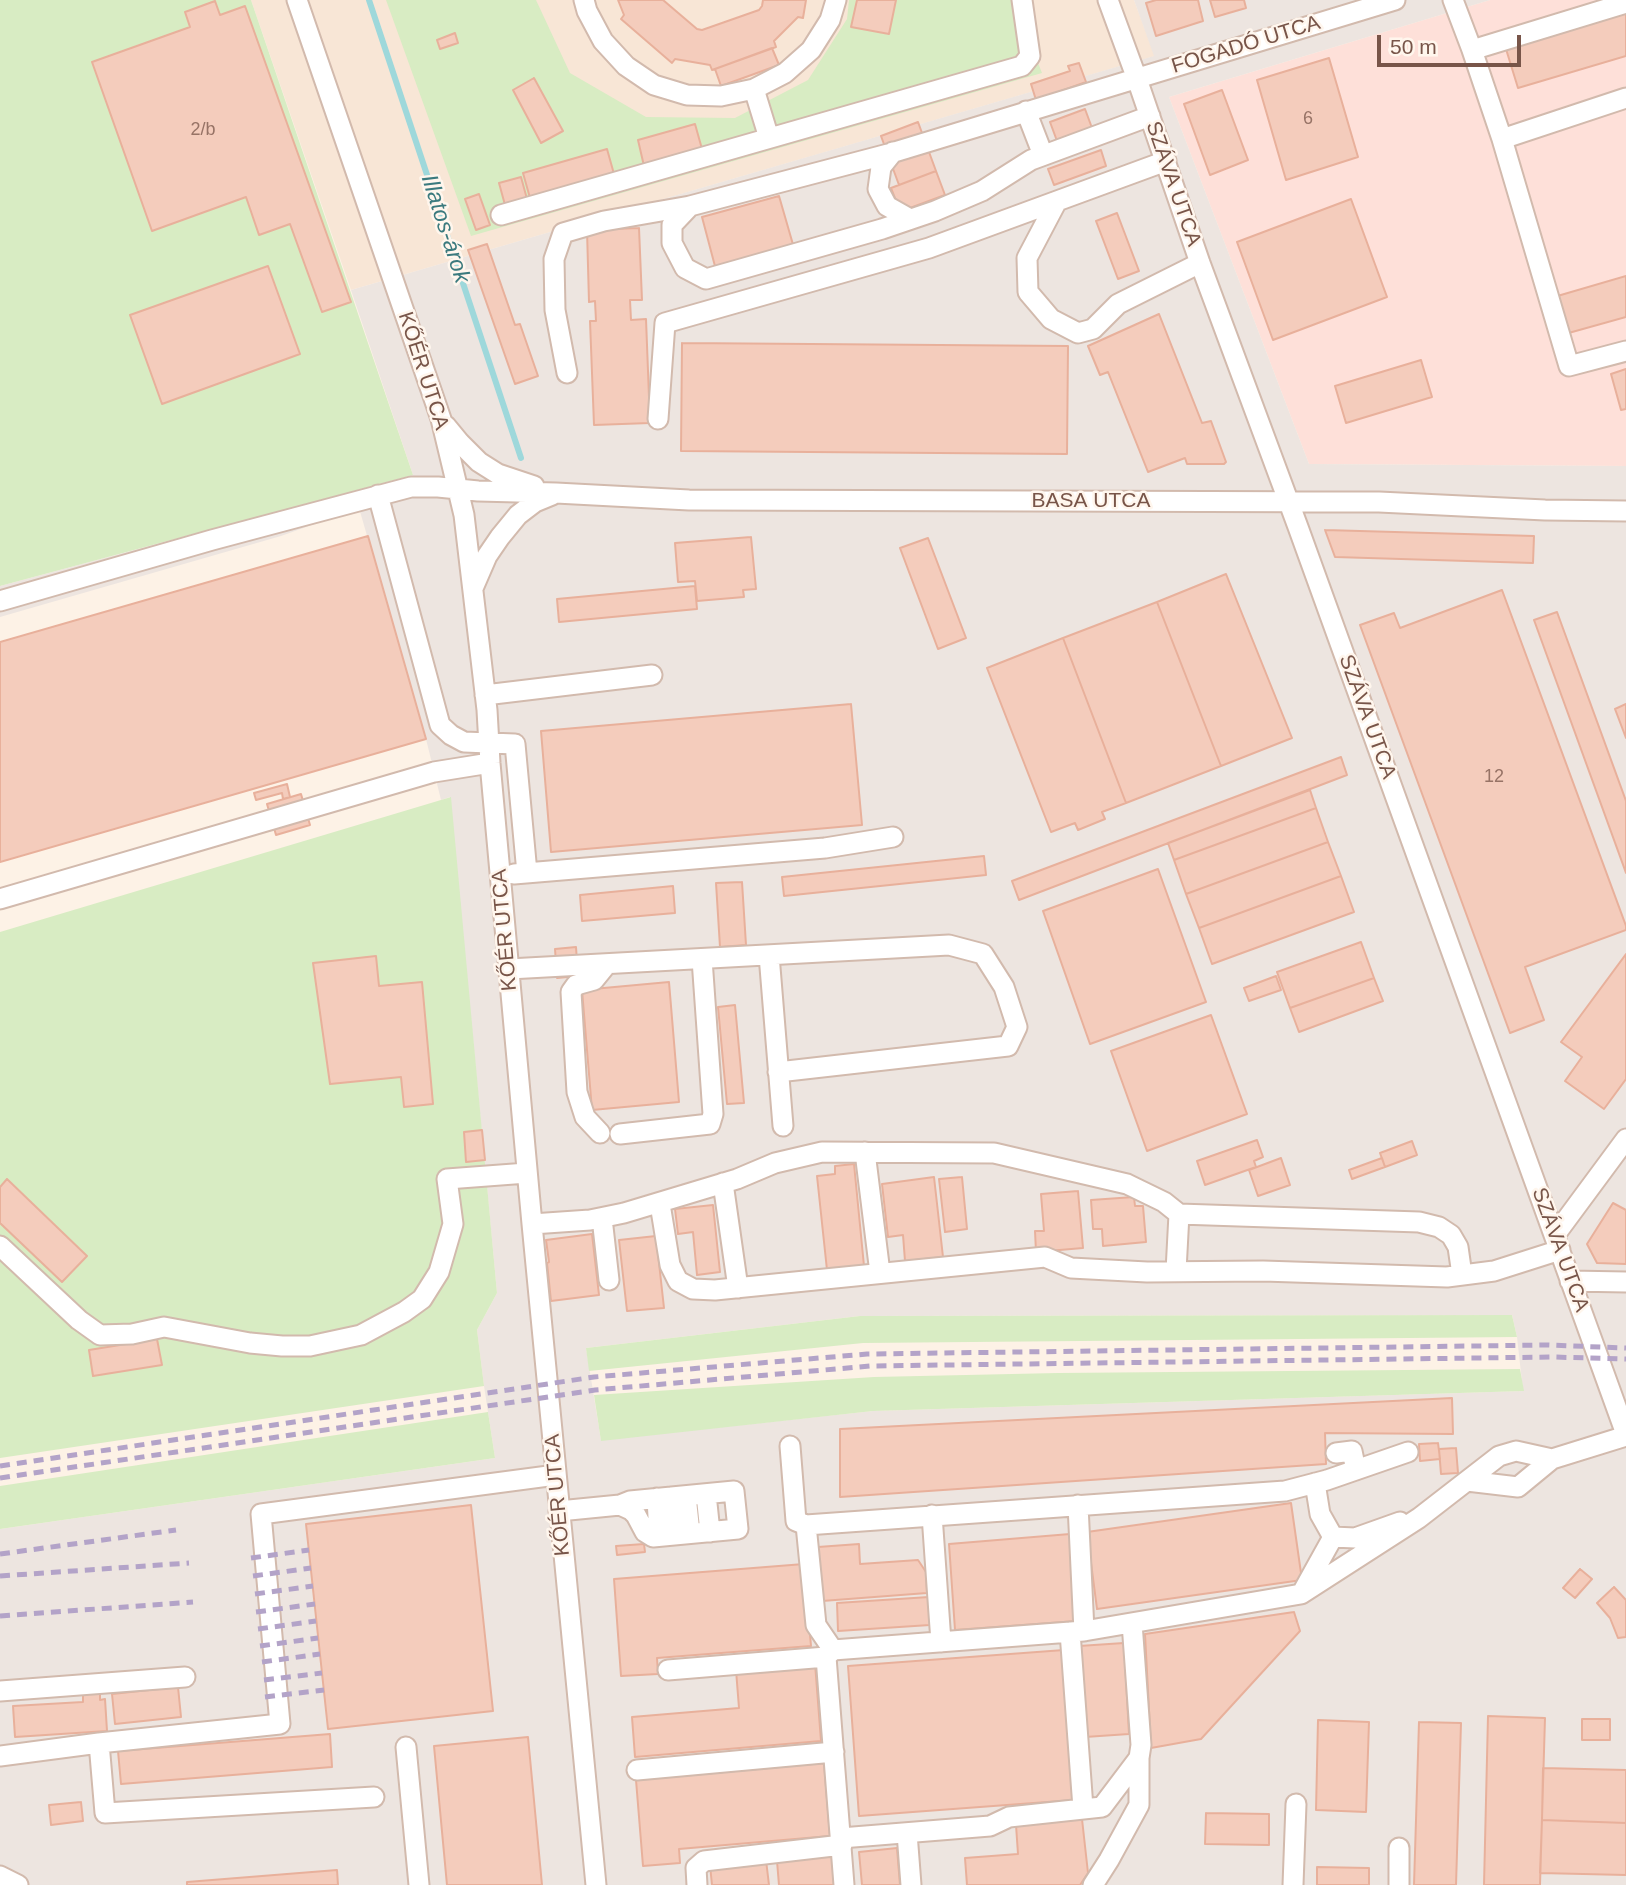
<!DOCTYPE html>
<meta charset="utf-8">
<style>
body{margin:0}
#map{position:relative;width:1626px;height:1885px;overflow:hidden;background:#fdf2e6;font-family:Arial,sans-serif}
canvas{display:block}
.scale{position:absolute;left:1377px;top:35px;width:144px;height:32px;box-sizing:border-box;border:4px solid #785549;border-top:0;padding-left:9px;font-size:21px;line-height:24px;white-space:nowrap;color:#785549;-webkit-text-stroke:5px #fff6ed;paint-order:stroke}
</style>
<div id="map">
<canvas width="1626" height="1885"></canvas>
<div class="scale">50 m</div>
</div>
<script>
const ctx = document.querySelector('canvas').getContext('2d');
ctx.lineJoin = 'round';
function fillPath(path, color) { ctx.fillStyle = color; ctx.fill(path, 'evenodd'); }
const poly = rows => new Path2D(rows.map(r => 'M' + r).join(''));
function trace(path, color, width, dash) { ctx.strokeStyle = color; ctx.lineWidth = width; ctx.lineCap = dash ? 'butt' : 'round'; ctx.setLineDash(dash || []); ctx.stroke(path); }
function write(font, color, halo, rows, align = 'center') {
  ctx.font = font + ' Arial,sans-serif'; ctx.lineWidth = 5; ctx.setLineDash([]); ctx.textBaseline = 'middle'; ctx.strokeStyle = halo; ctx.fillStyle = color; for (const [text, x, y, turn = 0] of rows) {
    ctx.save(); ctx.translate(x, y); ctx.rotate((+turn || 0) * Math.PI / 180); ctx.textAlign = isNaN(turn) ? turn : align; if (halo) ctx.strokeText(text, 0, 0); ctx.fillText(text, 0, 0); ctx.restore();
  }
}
const residential = poly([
 [251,0,1134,0,1155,56,351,290]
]);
const commercial = poly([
 [1490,0,1626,0,1626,466,1309,464,1169,97]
]);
const industrial = poly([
 [1134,0,1490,0,1169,97,1309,464,1626,466,1626,1885,0,1885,0,1529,495,1458,484,1386,477,1330,497,1293,450,797,441,800,426,739,359,508,281,536,0,617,0,586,413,475,351,290,1154,56],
 [1512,1315,1517,1337,1523,1391,873,1411,601,1440,586,1348,860,1316]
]);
const green = poly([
 [0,0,251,0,413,475,0,586],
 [386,0,536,0,570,73,646,117,735,118,808,80,847,19,849,0,1013,0,1042,73,471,236],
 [451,797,497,1293,477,1330,484,1386,0,1458,0,932],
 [1512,1315,1517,1337,863,1343,589,1371,586,1348,860,1316],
 [1520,1369,1524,1391,873,1411,601,1441,594,1395,874,1377,1058,1373],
 [488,1412,495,1458,0,1529,0,1486]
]);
const stream = poly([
 [369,0,521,458]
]);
const building = poly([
 [618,0,663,0,697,29,702,30,759,10,762,6,763,0,806,0,803,18,798,17,774,41,776,47,712,70,710,65,675,59,672,63,621,19,624,15,618,0],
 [857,0,896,0,889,34,851,27,857,0],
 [1156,0,1198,0,1203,21,1156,36,1146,3,1156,0],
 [1210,0,1244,0,1246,8,1215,17,1210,0],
 [215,1,220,15,245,6,351,302,322,312,290,224,259,235,246,197,152,231,92,62,190,27,185,12,215,1],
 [1626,13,1626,56,1518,88,1506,49,1626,13],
 [455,33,458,43,440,49,437,40,455,33],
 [772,48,779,65,721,86,715,69,772,48],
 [1329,58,1358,157,1286,180,1257,80,1329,58],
 [1079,63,1086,82,1036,100,1031,84,1070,71,1068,66,1079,63],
 [534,78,563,131,541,143,513,90,534,78],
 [1222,90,1248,160,1210,175,1184,104,1222,90],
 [1085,109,1092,128,1057,141,1050,122,1085,109],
 [918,122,936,171,899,185,881,136,918,122],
 [695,124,702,149,644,166,638,140,695,124],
 [607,149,614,174,530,198,523,173,607,149],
 [1101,150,1106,166,1054,185,1048,169,1101,150],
 [936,171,945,195,910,208,899,208,891,188,936,171],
 [521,177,527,199,505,205,499,183,521,177],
 [479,194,490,225,476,230,465,199,479,194],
 [779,196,794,248,716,270,702,217,779,196],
 [1351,199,1387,297,1273,340,1237,242,1351,199],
 [1117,213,1139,271,1118,279,1096,221,1117,213],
 [639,228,642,300,630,300,631,320,646,319,650,423,594,425,590,321,596,321,595,301,589,302,587,230,639,228],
 [487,244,515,325,520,324,538,376,515,384,468,250,487,244],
 [268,266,300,354,162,404,130,315,268,266],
 [1626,276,1626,317,1565,334,1554,297,1626,276],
 [1159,314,1202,423,1211,421,1226,462,1224,464,1187,464,1185,458,1148,472,1108,372,1100,375,1088,346,1159,314],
 [682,343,1068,346,1067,454,681,451,682,343],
 [1421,360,1432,397,1346,423,1335,386,1421,360],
 [1626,369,1626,409,1621,410,1611,374,1626,369],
 [1325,530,1534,536,1533,563,1335,557,1325,530],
 [368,536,426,739,0,862,0,642,368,536],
 [751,537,756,589,743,590,744,597,697,601,695,581,678,582,675,543,751,537],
 [928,538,966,638,938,649,900,548,928,538],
 [1226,574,1292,738,1221,766,1157,602,1226,574],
 [695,586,697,609,559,622,557,599,695,586],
 [1502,590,1626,926,1626,930,1525,967,1544,1020,1510,1033,1360,625,1394,613,1400,628,1502,590],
 [1157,602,1221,766,1126,803,1063,638,1157,602],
 [1557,612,1626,801,1626,873,1534,620,1557,612],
 [1063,638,1126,803,1102,812,1105,819,1078,830,1075,823,1051,832,987,668,1063,638],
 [851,704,862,825,551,852,541,731,851,704],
 [1626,704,1626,738,1615,709,1626,704],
 [1341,757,1347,775,1019,900,1012,881,1341,757],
 [287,784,290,797,283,799,282,793,256,800,254,793,287,784],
 [1310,790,1316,808,1174,860,1168,843,1310,790],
 [301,794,310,825,276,835,267,804,301,794],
 [1316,808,1328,842,1186,894,1174,860,1316,808],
 [1328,842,1341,876,1199,928,1186,894,1328,842],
 [984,856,986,875,784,896,782,877,984,856],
 [1158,869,1206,1002,1090,1044,1043,911,1158,869],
 [1341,876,1354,912,1212,964,1199,928,1341,876],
 [742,882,746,945,720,947,716,883,742,882],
 [673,886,675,913,582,921,580,895,673,886],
 [1361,942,1374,978,1290,1008,1277,972,1361,942],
 [576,947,578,976,557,978,555,949,576,947],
 [1626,954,1626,1079,1604,1109,1565,1081,1582,1057,1561,1042,1626,954],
 [376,956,379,986,422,982,433,1104,404,1107,401,1077,330,1084,313,963,376,956],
 [1276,976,1281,990,1249,1001,1244,988,1276,976],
 [1374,978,1383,1001,1299,1032,1290,1008,1374,978],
 [669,982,679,1102,592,1110,582,990,669,982],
 [735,1005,744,1103,727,1104,718,1007,735,1005],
 [1211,1015,1247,1114,1147,1151,1111,1051,1211,1015],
 [482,1130,485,1160,466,1162,464,1132,482,1130],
 [1257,1140,1263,1157,1254,1161,1256,1167,1205,1185,1197,1161,1257,1140],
 [1412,1141,1417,1155,1385,1167,1380,1153,1412,1141],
 [1281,1158,1290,1185,1258,1196,1249,1170,1281,1158],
 [1382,1158,1385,1167,1352,1179,1349,1170,1382,1158],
 [854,1164,864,1266,827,1270,817,1176,835,1174,835,1166,854,1164],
 [934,1177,943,1257,905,1261,903,1235,888,1237,882,1184,934,1177],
 [962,1177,967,1229,945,1232,939,1179,962,1177],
 [7,1179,87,1256,62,1282,0,1223,0,1187,7,1179],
 [1078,1191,1083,1248,1036,1252,1035,1231,1044,1231,1041,1194,1078,1191],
 [1134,1197,1135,1206,1143,1206,1146,1242,1103,1246,1102,1229,1093,1229,1091,1200,1134,1197],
 [1613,1203,1626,1210,1626,1264,1597,1263,1587,1244,1613,1203],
 [713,1205,720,1272,697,1275,693,1232,678,1234,675,1209,713,1205],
 [592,1234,599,1295,551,1301,547,1263,549,1262,546,1240,592,1234],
 [656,1236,664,1308,627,1311,619,1240,656,1236],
 [157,1339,162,1365,93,1376,89,1350,157,1339],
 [1452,1398,1453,1434,1325,1433,1326,1464,840,1497,840,1429,1452,1398],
 [1438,1443,1440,1459,1420,1461,1419,1444,1438,1443],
 [1456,1448,1458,1473,1441,1474,1439,1449,1456,1448],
 [1291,1503,1302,1580,1097,1609,1087,1532,1291,1503],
 [471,1505,493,1711,328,1729,306,1524,471,1505],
 [1070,1534,1077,1621,955,1630,949,1544,1070,1534],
 [644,1544,645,1552,617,1555,616,1546,644,1544],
 [859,1544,860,1564,918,1560,926,1572,927,1593,822,1601,818,1547,859,1544],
 [804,1564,811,1646,657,1658,658,1674,621,1676,614,1579,804,1564],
 [1580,1569,1592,1579,1575,1598,1563,1588,1580,1569],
 [1614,1587,1626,1600,1626,1637,1618,1638,1610,1618,1597,1603,1614,1587],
 [929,1597,930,1625,838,1631,837,1603,929,1597],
 [1294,1612,1300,1631,1201,1739,1151,1748,1145,1634,1294,1612],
 [1124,1643,1129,1734,1085,1737,1079,1646,1124,1643],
 [1064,1650,1074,1800,859,1816,848,1666,1064,1650],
 [815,1663,821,1741,635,1757,632,1717,739,1708,736,1670,815,1663],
 [178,1687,181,1717,115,1724,112,1694,178,1687],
 [100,1692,100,1700,105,1699,107,1731,15,1737,13,1706,83,1702,83,1693,100,1692],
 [1488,1716,1545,1718,1540,1885,1484,1885,1488,1716],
 [1582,1719,1610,1719,1610,1740,1582,1740,1582,1719],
 [1318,1720,1369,1722,1366,1812,1316,1810,1318,1720],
 [1419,1722,1461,1723,1456,1885,1414,1885,1419,1722],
 [330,1734,332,1767,121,1784,118,1751,330,1734],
 [528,1737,542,1885,447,1885,434,1746,528,1737],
 [824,1763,830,1836,679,1849,680,1863,643,1866,636,1780,824,1763],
 [1543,1768,1626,1770,1626,1823,1542,1820,1543,1768],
 [81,1802,83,1821,51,1825,49,1805,81,1802],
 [1206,1813,1269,1814,1269,1845,1205,1844,1206,1813],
 [1082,1819,1088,1873,1080,1885,967,1885,965,1858,1018,1854,1016,1825,1082,1819],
 [1542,1820,1626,1823,1626,1875,1540,1873,1542,1820],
 [897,1848,900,1885,862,1885,859,1852,897,1848],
 [832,1856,834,1885,779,1885,777,1861,832,1856],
 [766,1860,769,1885,712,1885,710,1865,766,1860],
 [1317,1867,1369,1868,1369,1885,1317,1885,1317,1867],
 [337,1870,338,1885,187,1885,187,1882,337,1870]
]);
const minor = poly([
 [297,0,441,419,464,515,487,710,490,763,532,1224,596,1885],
 [584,0,587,11,603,41,626,66,654,85,687,95,721,96,754,89,785,73,811,50,830,20,836,0],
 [1108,0,1137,79,1200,263,1298,527,1626,1434],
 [1453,0,1472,50,1626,3],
 [1472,50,1502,139,1569,366,1626,351],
 [754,89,769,138],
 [1026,111,1043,155],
 [1150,116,1031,160,982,191,935,211,882,229,706,279,685,268,672,243,672,225,690,206,888,154,1395,0],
 [1502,139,1626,98],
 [893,152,881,167,878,189,887,206,910,219],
 [1057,201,1027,258,1028,292,1051,319,1078,333,1093,329,1118,304,1200,263],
 [501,215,1022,66,1030,56,1022,0],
 [567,373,555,310,554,259,563,233,604,221,690,206],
 [658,419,665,323,929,248,1166,161],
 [446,426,460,443,479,462,498,474,534,486],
 [378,495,440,725,451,735,464,742,515,744,527,873],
 [474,586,487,556,500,537,518,515,535,502,552,495],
 [0,601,212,540,411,487,438,487,478,491,556,493,689,500,1379,502,1545,510,1626,511],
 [485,695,652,675],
 [514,874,825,848,893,837],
 [0,899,434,772,490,763],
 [769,955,783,1126],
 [509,969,949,945,983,954,1004,987,1017,1027,1008,1046,778,1072],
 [600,1133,585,1117,577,1092,571,992,576,985,594,980,607,964],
 [620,1134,710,1124,713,1114,702,959],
 [865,1152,880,1273],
 [723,1183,738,1288],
 [660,1204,670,1265,678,1281,693,1289,715,1290,1045,1257,1071,1268,1147,1272,1263,1271,1447,1277,1494,1271,1560,1250],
 [602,1218,609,1280],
 [532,1224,590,1220,624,1213,737,1179,775,1163,822,1152,994,1153,1127,1184,1164,1202,1179,1214,1419,1222,1439,1227,1451,1235,1458,1247,1462,1275],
 [1555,1235,1626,1139],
 [0,1246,79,1320,100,1335,132,1334,164,1327,250,1343,282,1346,310,1346,361,1335,404,1312,422,1299,439,1272,453,1224,447,1179,527,1173],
 [1176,1271,1179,1214],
 [1570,1281,1626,1282],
 [790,1446,796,1521,806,1525,1285,1491,1327,1480,1408,1452],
 [1336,1453,1352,1451,1356,1470],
 [1467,1481,1518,1487,1552,1459],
 [1315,1483,1320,1514,1333,1537,1355,1538,1400,1522],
 [706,1494,710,1532],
 [686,1496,690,1533],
 [671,1497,674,1535],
 [657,1498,659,1536],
 [1078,1505,1084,1631],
 [559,1511,620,1505,630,1501,734,1491,738,1529,653,1537,645,1532,636,1515,631,1510,620,1505],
 [932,1515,941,1642],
 [806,1525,816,1625,833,1650],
 [1303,1591,1333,1537],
 [1070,1632,1083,1808],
 [668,1670,826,1657],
 [0,1691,185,1677],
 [99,1743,105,1813,374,1797],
 [406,1747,419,1885],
 [0,1756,99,1743,280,1724,261,1514,556,1475],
 [637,1770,834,1752],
 [907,1833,911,1885],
 [841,1838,990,1826,1009,1817,1102,1807,1139,1758,1141,1745,1132,1623],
 [0,1876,18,1885],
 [697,1885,696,1868,704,1861,842,1845],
 [844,1885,826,1657,833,1650,1084,1631,1301,1594,1419,1518,1499,1456,1516,1451,1552,1459,1626,1436],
 [1093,1885,1109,1860,1139,1805,1139,1758],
 [1293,1885,1296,1804],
 [1399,1885,1399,1848]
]);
const rail = poly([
 [0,1466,594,1377,867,1354,1548,1345,1626,1348],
 [0,1478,595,1390,870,1366,1552,1357,1626,1359],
 [0,1554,176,1530],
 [251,1558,309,1550],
 [0,1576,189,1563],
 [253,1576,311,1568],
 [255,1594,313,1586],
 [256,1612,315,1604],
 [0,1616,193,1602],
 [258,1629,316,1621],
 [260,1646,318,1638],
 [262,1662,320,1654],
 [264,1680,322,1673],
 [265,1697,324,1690]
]);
const numberNames = [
 ["6",1308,119],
 ["2/b",203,130],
 ["12",1494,777]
];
const streetNames = [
 ["FOGADÓ UTCA",1246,45,-17],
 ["SZÁVA UTCA",1173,184,71],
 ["KŐÉR UTCA",423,371,72],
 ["BASA UTCA",1091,501],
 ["SZÁVA UTCA",1367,717,70],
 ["KŐÉR UTCA",505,930,-95],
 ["SZÁVA UTCA",1560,1250,70],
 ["KŐÉR UTCA",558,1495,-95]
];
const waterNames = [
 ["Illatos-árok",445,229,72]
];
fillPath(residential, '#f8e6d6');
fillPath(commercial, '#fee0d9');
fillPath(industrial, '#ede5e0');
fillPath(green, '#d8ecc3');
trace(stream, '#9ed8db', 6);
fillPath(building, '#f4ccbc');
trace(building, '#e8b09b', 2);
trace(minor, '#d2baad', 23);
trace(minor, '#fff', 19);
trace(rail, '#b3a3c8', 5, [10, 7]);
write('18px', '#977366', null, numberNames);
write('21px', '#785549', '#fff6ed', streetNames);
write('italic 23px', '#3b7a7e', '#fff6ed', waterNames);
</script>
